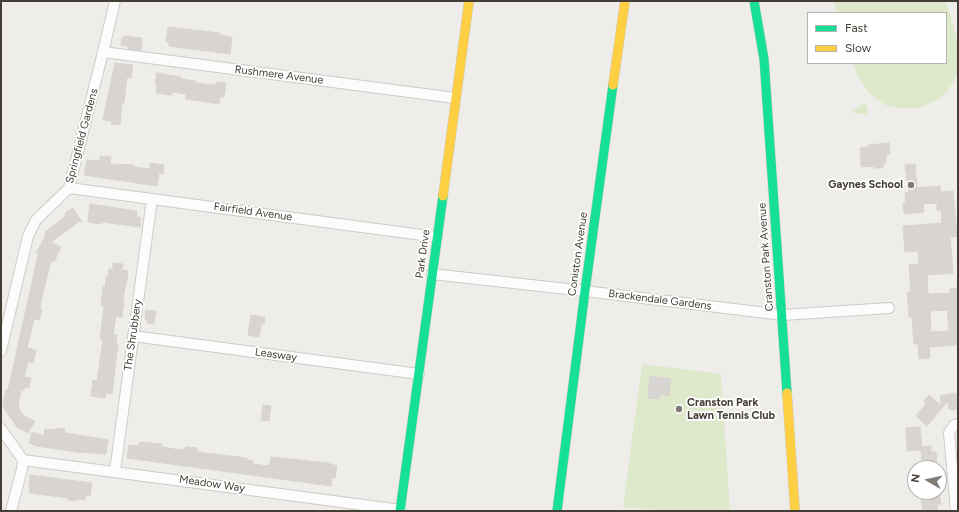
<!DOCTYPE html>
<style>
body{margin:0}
#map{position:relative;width:959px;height:512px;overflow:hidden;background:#efedea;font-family:Figtree,sans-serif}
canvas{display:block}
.frame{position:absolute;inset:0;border:2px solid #453e36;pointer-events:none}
.legend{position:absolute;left:807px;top:12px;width:140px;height:52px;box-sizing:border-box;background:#fff;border:1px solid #b5b2af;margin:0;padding:5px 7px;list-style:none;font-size:12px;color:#453e36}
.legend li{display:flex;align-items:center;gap:8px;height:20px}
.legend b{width:20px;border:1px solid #b5b2af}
.north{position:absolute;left:907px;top:460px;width:40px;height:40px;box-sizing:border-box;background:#fff;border:1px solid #b5b2af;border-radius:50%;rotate:279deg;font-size:11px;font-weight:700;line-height:16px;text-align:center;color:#453e36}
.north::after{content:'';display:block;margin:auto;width:14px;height:18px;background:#807b75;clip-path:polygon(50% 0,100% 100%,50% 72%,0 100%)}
</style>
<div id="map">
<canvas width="959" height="512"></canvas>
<div class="frame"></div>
<ul class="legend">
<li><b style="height:5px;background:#16e098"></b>Fast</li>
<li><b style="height:5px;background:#ffcf43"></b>Slow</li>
</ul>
<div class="north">N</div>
</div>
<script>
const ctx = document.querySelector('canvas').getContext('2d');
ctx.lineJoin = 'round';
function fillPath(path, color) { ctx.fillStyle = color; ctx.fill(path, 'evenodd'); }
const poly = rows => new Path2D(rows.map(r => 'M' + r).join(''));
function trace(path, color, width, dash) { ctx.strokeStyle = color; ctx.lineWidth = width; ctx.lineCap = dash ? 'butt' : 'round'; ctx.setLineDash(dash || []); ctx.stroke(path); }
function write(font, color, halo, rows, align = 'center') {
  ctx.font = font + ' Figtree,sans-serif'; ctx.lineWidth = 3.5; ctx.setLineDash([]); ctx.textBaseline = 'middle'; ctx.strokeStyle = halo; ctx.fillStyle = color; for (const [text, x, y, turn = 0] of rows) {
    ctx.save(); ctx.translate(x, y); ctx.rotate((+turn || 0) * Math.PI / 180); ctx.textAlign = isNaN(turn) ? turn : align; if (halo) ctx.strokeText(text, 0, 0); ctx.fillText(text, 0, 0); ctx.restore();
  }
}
const green = poly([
 [833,1,946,1,958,41,958,73,954,81,947,92,939,99,919,108,897,108,885,105,869,93,858,77,853,63,946,63,946,13,837,13],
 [865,103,868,109,867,115,851,112],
 [642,364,721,374,730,511,672,511,623,507]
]);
const building = poly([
 [168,27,220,33,219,35,232,37,230,54,169,46,169,42,166,42,168,27],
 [124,36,142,38,141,50,128,49,128,46,121,45,122,38,124,38,124,36],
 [115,63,133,65,131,78,127,77,124,103,122,102,120,125,111,124,112,121,103,120,115,63],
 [157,73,181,77,180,79,196,81,195,83,210,85,210,84,216,85,216,82,226,83,224,97,220,97,219,104,186,99,186,94,172,92,172,95,156,93,157,84,155,84,157,73],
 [889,143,890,154,886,155,886,163,883,163,883,168,874,168,874,166,861,167,860,148,869,147,868,145,889,143],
 [100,156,111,157,110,164,134,165,134,167,150,169,150,163,164,165,163,174,159,173,157,186,84,175,87,160,100,161,100,156],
 [915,164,917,188,940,186,941,192,953,191,956,224,958,224,958,236,950,237,953,273,927,275,928,294,950,293,950,289,958,288,958,345,929,347,930,358,919,359,918,344,914,344,912,317,909,317,907,292,911,292,909,265,919,264,918,251,905,252,903,226,942,223,941,210,937,211,937,203,923,204,924,212,904,214,903,203,906,203,905,193,909,193,905,165,915,164],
 [947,310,949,331,931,332,930,311,947,310],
 [90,204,137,211,136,217,141,218,140,227,102,222,101,224,88,222,90,204],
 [73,208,82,222,75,221,77,223,51,242,61,247,54,262,51,261,42,297,40,309,42,310,39,320,34,319,27,348,36,350,33,363,28,362,24,377,31,378,29,388,25,387,24,390,21,390,18,407,24,416,35,421,28,433,17,427,3,407,6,389,8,390,39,251,36,254,46,234,45,232,66,216,65,213,73,208],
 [113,263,123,264,122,270,128,271,126,286,125,286,123,300,124,300,122,317,116,316,113,335,117,335,116,344,118,344,112,394,106,393,105,398,91,396,93,380,97,381,103,339,100,339,104,306,101,306,103,287,105,287,106,277,108,277,109,269,113,269,113,263],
 [146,310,156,311,154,324,147,323,148,319,145,319,146,310],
 [251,315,265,317,264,324,261,324,259,337,248,335,251,315],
 [650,376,671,379,669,396,660,394,660,399,648,398,650,376],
 [955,393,954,395,958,394,958,409,951,410,951,409,949,409,948,401,927,426,916,416,926,404,924,401,929,395,942,406,940,396,955,393],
 [263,405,271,406,269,421,261,420,263,405],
 [920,427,922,447,931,446,931,452,936,452,937,468,925,468,925,462,922,462,921,450,907,451,906,428,920,427],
 [56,428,65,429,65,433,108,440,106,454,77,452,36,446,29,443,32,432,44,436,45,429,56,430,56,428],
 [140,442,162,444,162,447,174,449,185,450,186,447,197,448,197,452,247,458,247,460,253,461,253,464,269,466,271,457,327,463,337,466,335,478,332,478,331,486,127,458,129,445,139,446,140,442],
 [30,475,92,483,90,496,86,495,85,500,76,499,76,501,68,500,69,498,29,493,30,488,29,488,30,475],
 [928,492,939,492,941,504,937,504,938,511,923,511,921,499,928,498,928,492]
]);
const street = poly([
 [103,52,455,98],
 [69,188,437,237],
 [432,274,585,291,783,315,889,308],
 [133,336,419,374],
 [1,351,28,236,36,220,69,188,103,52,115,1],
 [1,429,23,460,22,469,11,511],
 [23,460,401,510],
 [115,471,152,199],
 [956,511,949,433,954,425,958,424]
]);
const fast = poly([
 [754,1,764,59,787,393],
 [400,511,443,196],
 [557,511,585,291,613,85]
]);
const slow = poly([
 [613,85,625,1],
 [443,196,469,1],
 [787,393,795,511]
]);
const markers = [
 [911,185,4,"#807b75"],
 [679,409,4,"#807b75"]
];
const streetNames = [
 ["Rushmere Avenue",279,75,7],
 ["Springfield Gardens",82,136,-75],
 ["Fairfield Avenue",253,212,8],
 ["Park Drive",423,254,-82],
 ["Coniston Avenue",578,254,-82],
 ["Cranston Park Avenue",766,257,-94],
 ["Brackendale Gardens",660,300,7],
 ["The Shrubbery",133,335,-82],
 ["Leasway",276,355,8],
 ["Meadow Way",212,484,8]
];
const poiNames = [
 ["Gaynes School",903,185],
 ["Cranston Park",687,403,"left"],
 ["Lawn Tennis Club",687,416,"left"]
];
fillPath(green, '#dee8cb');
fillPath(building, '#d7d4d1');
trace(building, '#d7d4d0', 1);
trace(street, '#cdcbc7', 12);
trace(fast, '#cecac1', 10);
trace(slow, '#cecac1', 10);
trace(street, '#fdfcfc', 10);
trace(fast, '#16e098', 9);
trace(slow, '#ffcf43', 9);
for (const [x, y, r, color] of markers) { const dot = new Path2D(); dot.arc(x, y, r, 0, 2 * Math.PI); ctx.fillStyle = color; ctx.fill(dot); trace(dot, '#fff', 1.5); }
write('11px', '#453e36', '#fff', streetNames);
write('bold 11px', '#453e36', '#fff', poiNames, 'right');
</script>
